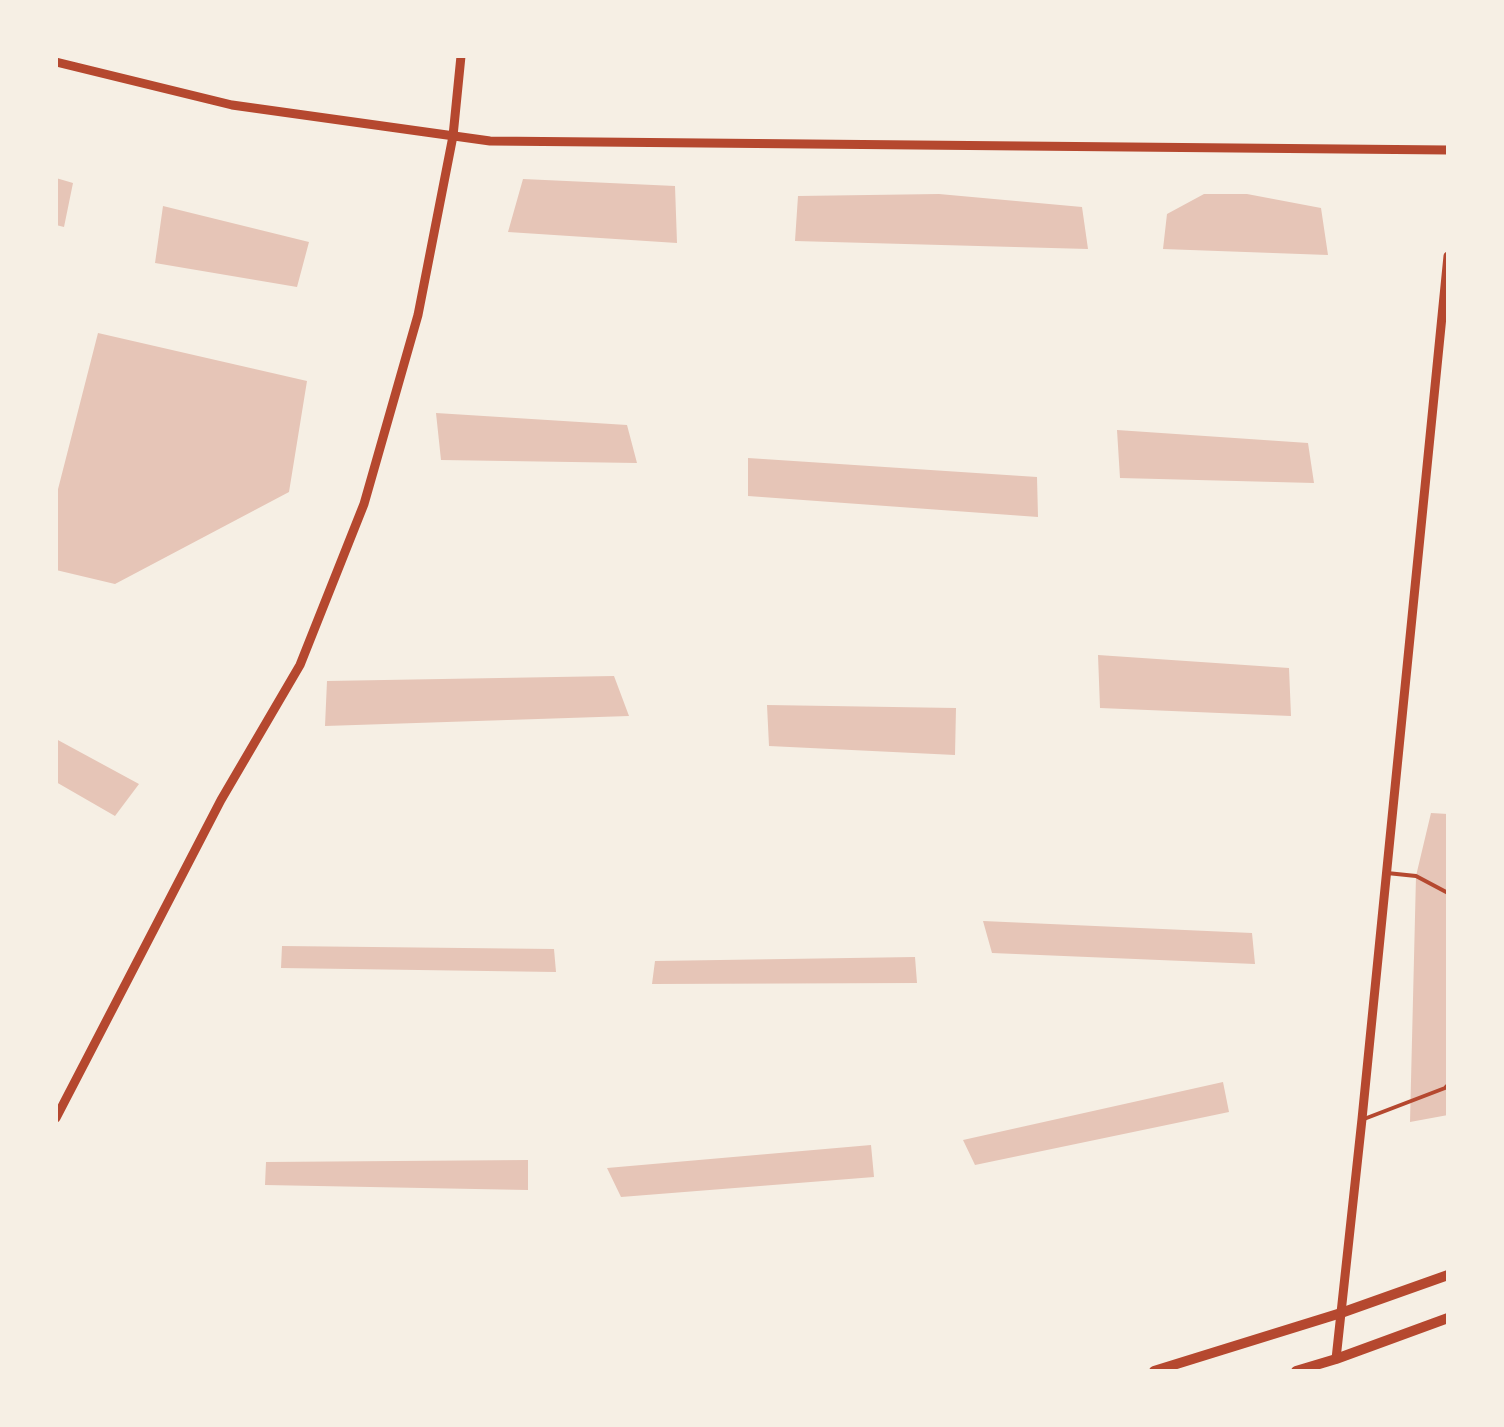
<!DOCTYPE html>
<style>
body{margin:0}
#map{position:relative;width:1504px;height:1427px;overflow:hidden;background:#f6efe4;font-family:Lora,serif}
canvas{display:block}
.frame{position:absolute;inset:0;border:58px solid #f6efe4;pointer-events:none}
</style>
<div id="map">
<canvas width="1504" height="1427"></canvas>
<div class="frame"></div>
</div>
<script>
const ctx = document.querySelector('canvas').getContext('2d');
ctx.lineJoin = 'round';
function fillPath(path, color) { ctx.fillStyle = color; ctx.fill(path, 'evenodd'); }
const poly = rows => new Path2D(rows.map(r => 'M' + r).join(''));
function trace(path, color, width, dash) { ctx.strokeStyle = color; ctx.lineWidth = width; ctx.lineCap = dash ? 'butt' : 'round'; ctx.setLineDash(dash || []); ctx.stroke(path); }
const building = poly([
 [56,178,73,183,64,227,56,225],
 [523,179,675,186,677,243,508,232],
 [939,194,1082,207,1088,249,795,241,798,196],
 [1204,194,1247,194,1321,208,1328,255,1163,249,1167,214],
 [163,206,309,242,297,287,155,263],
 [98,333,307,381,289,492,115,584,56,570,56,497],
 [436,413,627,425,637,463,441,460],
 [1117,430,1308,443,1314,483,1120,478],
 [748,458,1037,477,1038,517,748,496],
 [1098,655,1289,668,1291,716,1100,708],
 [614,676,629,716,325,726,327,681],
 [767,705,956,708,955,755,769,746],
 [56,739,139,784,115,816,56,782],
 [1431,813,1448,814,1448,1115,1410,1122,1416,876],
 [983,921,1252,933,1255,964,992,953],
 [282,946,554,949,556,972,281,968],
 [915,957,917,983,652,984,655,961],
 [1223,1082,1229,1112,975,1165,963,1140],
 [871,1145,874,1177,621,1197,607,1168],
 [528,1160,528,1190,265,1185,266,1162]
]);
const service = poly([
 [1387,873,1416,876,1448,893],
 [1364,1119,1445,1088,1448,1085]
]);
const tertiary = poly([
 [56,62,232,105,490,141,1448,150],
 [56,1118,221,800,300,665,364,504,418,315,453,136,461,56],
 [1336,1359,1362,1119,1448,256]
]);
const secondary = poly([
 [1154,1371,1341,1313,1448,1275],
 [1296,1371,1336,1359,1448,1318]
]);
fillPath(building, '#e6c5b7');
trace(service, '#b5482f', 4);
trace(tertiary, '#b5482f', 9);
trace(secondary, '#b5482f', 10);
</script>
